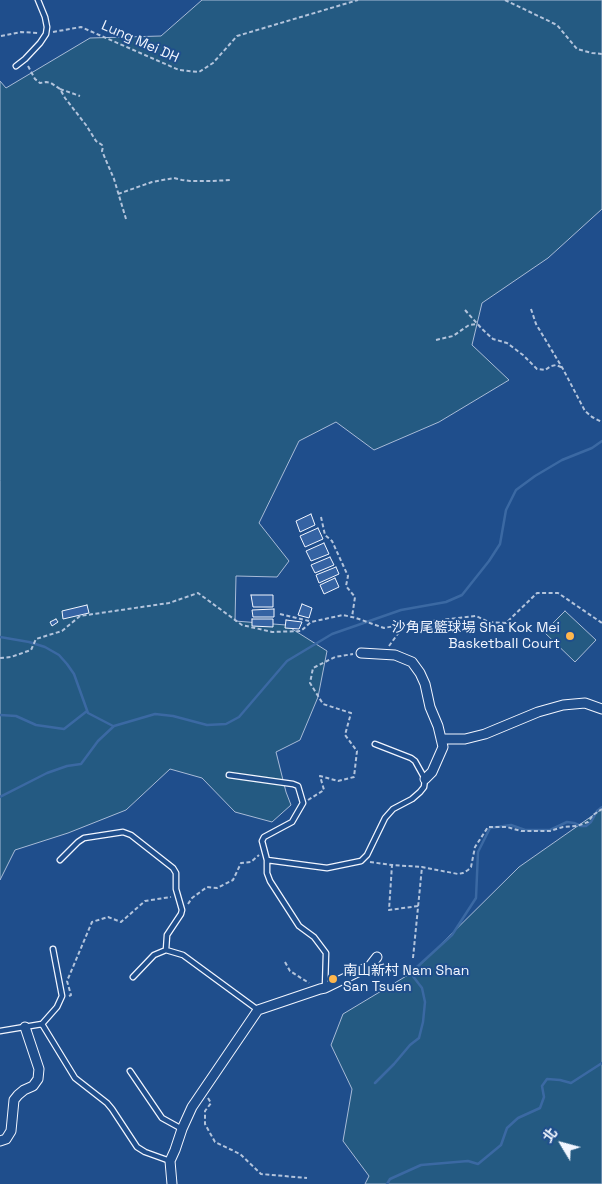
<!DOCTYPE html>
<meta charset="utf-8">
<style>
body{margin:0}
#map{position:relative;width:602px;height:1184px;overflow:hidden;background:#1f4e8c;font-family:"Space Grotesk","Noto Sans TC",sans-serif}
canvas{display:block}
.north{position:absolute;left:537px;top:1119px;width:50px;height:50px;-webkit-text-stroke:4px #1f4e8c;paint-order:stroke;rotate:307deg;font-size:14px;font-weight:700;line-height:20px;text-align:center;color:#f2f6ff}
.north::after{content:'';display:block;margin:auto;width:18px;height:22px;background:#f2f6ff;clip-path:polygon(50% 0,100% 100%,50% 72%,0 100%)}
</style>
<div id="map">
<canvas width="602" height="1184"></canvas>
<div class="north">北</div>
</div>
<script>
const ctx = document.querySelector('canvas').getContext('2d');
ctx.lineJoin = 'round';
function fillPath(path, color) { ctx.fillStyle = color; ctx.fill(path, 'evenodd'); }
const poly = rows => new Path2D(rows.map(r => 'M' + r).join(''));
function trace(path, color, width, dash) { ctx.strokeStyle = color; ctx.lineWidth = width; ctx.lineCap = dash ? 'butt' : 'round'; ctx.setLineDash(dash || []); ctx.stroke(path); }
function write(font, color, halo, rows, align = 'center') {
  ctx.font = font + ' "Space Grotesk","Noto Sans TC",sans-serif'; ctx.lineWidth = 4; ctx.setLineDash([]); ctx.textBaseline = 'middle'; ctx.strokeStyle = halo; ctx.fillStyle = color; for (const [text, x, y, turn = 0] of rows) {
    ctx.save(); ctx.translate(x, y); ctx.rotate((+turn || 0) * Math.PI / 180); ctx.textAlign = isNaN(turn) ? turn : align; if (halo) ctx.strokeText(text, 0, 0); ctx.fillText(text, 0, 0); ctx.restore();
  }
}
const green = poly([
 [202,0,602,0,602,209,548,258,482,303,472,345,509,380,439,422,374,450,336,422,299,441,259,523,289,561,277,577,236,576,235,621,286,625,327,651,318,697,300,740,276,752,286,792,291,805,272,822,235,812,202,778,170,769,126,810,68,833,15,850,0,880,0,81,6,88,90,38,161,36,202,0],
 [565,611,596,640,575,662,544,632,565,611],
 [602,809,602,1184,365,1184,369,1176,343,1141,352,1089,331,1045,343,1014,413,972,519,867,602,809]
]);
const stream = poly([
 [0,637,29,642,45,647,59,655,67,664,74,674,88,713,113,726],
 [0,715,16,716,36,725,64,729,87,711],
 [0,797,47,773,67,766,81,764,98,741,114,726,155,714,173,716,207,725,226,724,239,717,287,661,332,634,401,610,446,602,462,595,489,561,500,544,506,510,516,490,535,476,562,460,592,448,602,441],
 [375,1083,394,1064,410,1045,419,1038,423,1022,425,1002,422,988,412,975,417,967,452,935,476,898,478,852,490,828,511,825,525,830,550,830,567,822,574,823,581,826,586,826,591,822,597,811,602,807],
 [387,1184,390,1179,421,1165,468,1161,478,1164,501,1145,507,1128,518,1118,540,1108,544,1097,542,1086,547,1079,560,1080,571,1083,602,1063]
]);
const building = poly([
 [311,514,315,525,300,532,296,521,311,514],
 [318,528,323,539,305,547,300,536,318,528],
 [324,543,329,554,311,561,306,551,324,543],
 [330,557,334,565,315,573,311,565,330,557],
 [336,567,339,574,319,583,316,575,336,567],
 [335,578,339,587,324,594,320,585,335,578],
 [251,595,273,595,273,607,253,607,251,595],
 [302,604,312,608,309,618,298,615,302,604],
 [87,605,89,613,63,619,62,611,87,605],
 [274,609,274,617,253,617,252,610,274,609],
 [56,619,58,622,52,626,50,622,56,619],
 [252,619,273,619,273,627,252,626,252,619],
 [286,620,302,622,299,629,285,628,286,620]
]);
const path = poly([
 [505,0,557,25,577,49,592,53,602,54],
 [53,32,81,27,179,70,199,72,213,63,237,36,358,0],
 [1,36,21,32,39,33],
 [28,66,35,79,40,83,46,82,51,83,60,89,65,98,86,125,96,141,102,145,103,147,102,151,114,179,126,219],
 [60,89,80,96],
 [118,194,152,182,174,178,182,180,190,181,211,181,231,180],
 [531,309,536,324,563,369,585,411,592,417,602,422],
 [465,310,482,329,493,339,507,343,523,355,537,369,545,370,551,366,556,365,561,367],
 [436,340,453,336,469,325,478,324],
 [321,517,325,535,332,541,348,576,346,586,355,597,352,617],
 [280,614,309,621],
 [389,646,405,624],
 [0,658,11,657,31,650,36,639,62,631,80,616,169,603,198,593,242,625,272,632,301,631,311,622,343,615,356,618,384,628,405,624,476,616,489,622,506,623,537,593,558,593,602,623],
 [308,800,324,790,320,776,338,781,354,777,357,751,345,735,351,713,323,704,310,683,313,668,335,657,353,654],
 [370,862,392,865],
 [188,904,192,898,207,887,217,888,233,880,241,863,251,862,259,855],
 [418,906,389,910,392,865,422,867],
 [413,958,422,867,458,874,463,873,468,870,471,867,475,847,488,827,507,827,521,831,550,831,563,827,577,826,588,822,593,815,602,809],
 [285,962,290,971,309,983],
 [69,996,71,995,67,981,92,922,108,917,121,922,145,901,171,897],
 [208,1098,211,1103,205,1111,205,1124,215,1142,240,1154,261,1174,307,1178]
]);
const service = poly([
 [16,66,25,59,40,43,46,34,47,27,45,17,38,0],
 [229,775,293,784,298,786,303,803,292,822,264,837,262,841,267,860],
 [60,860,78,842,84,838,123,832,131,835,173,868,176,873,176,889,182,910,181,914,167,935,166,950],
 [133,977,154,955,166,950,183,955,258,1010],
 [325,987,326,953,314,937,299,926,270,881,267,873,267,860,327,868,361,861,367,855,385,818,393,809,412,799,420,792,424,787,425,779,415,761,411,758,375,744],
 [42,1024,57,1007,62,996,53,949],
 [0,1031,42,1024,75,1078,107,1103,112,1109,137,1147,145,1152,170,1161],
 [130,1071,162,1118,182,1129]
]);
const minor = poly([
 [361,653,395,655,412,662,420,673,425,684,430,707,438,726,443,747,432,772,425,779],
 [441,739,465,739,485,734,538,712,563,705,585,703,602,709],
 [0,1141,6,1139,11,1131,14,1100,18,1095,24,1090,33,1086,38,1079,39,1069,25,1027],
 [172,1184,170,1161,175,1150,182,1129,192,1107,258,1010,320,989,325,988,370,966,377,957]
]);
const markers = [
 [570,636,5,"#ffb74d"],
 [333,979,5,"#ffb74d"]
];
const streetNames = [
 ["Lung Mei DH",140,42,24]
];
const poiNames = [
 ["沙角尾籃球場 Sha Kok Mei",560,628],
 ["Basketball Court",560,644],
 ["南山新村 Nam Shan",343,971,"left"],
 ["San Tsuen",343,987,"left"]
];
fillPath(green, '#245a82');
trace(green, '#a8bbd7', 1);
trace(stream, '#3b69a3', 2.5);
fillPath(building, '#3563a3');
trace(building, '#f2f6ff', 1);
trace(service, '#f2f6ff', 7);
trace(minor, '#f2f6ff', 11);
trace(path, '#b3c4dc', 2, [4, 2.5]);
trace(service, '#1f4e8c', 4.5);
trace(minor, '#1f4e8c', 9);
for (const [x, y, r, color] of markers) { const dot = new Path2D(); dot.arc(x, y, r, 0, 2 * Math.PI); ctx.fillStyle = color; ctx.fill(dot); trace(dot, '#1f4e8c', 2); }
write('14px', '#f2f6ff', '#1f4e8c', streetNames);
write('14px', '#f2f6ff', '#1f4e8c', poiNames, 'right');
</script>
